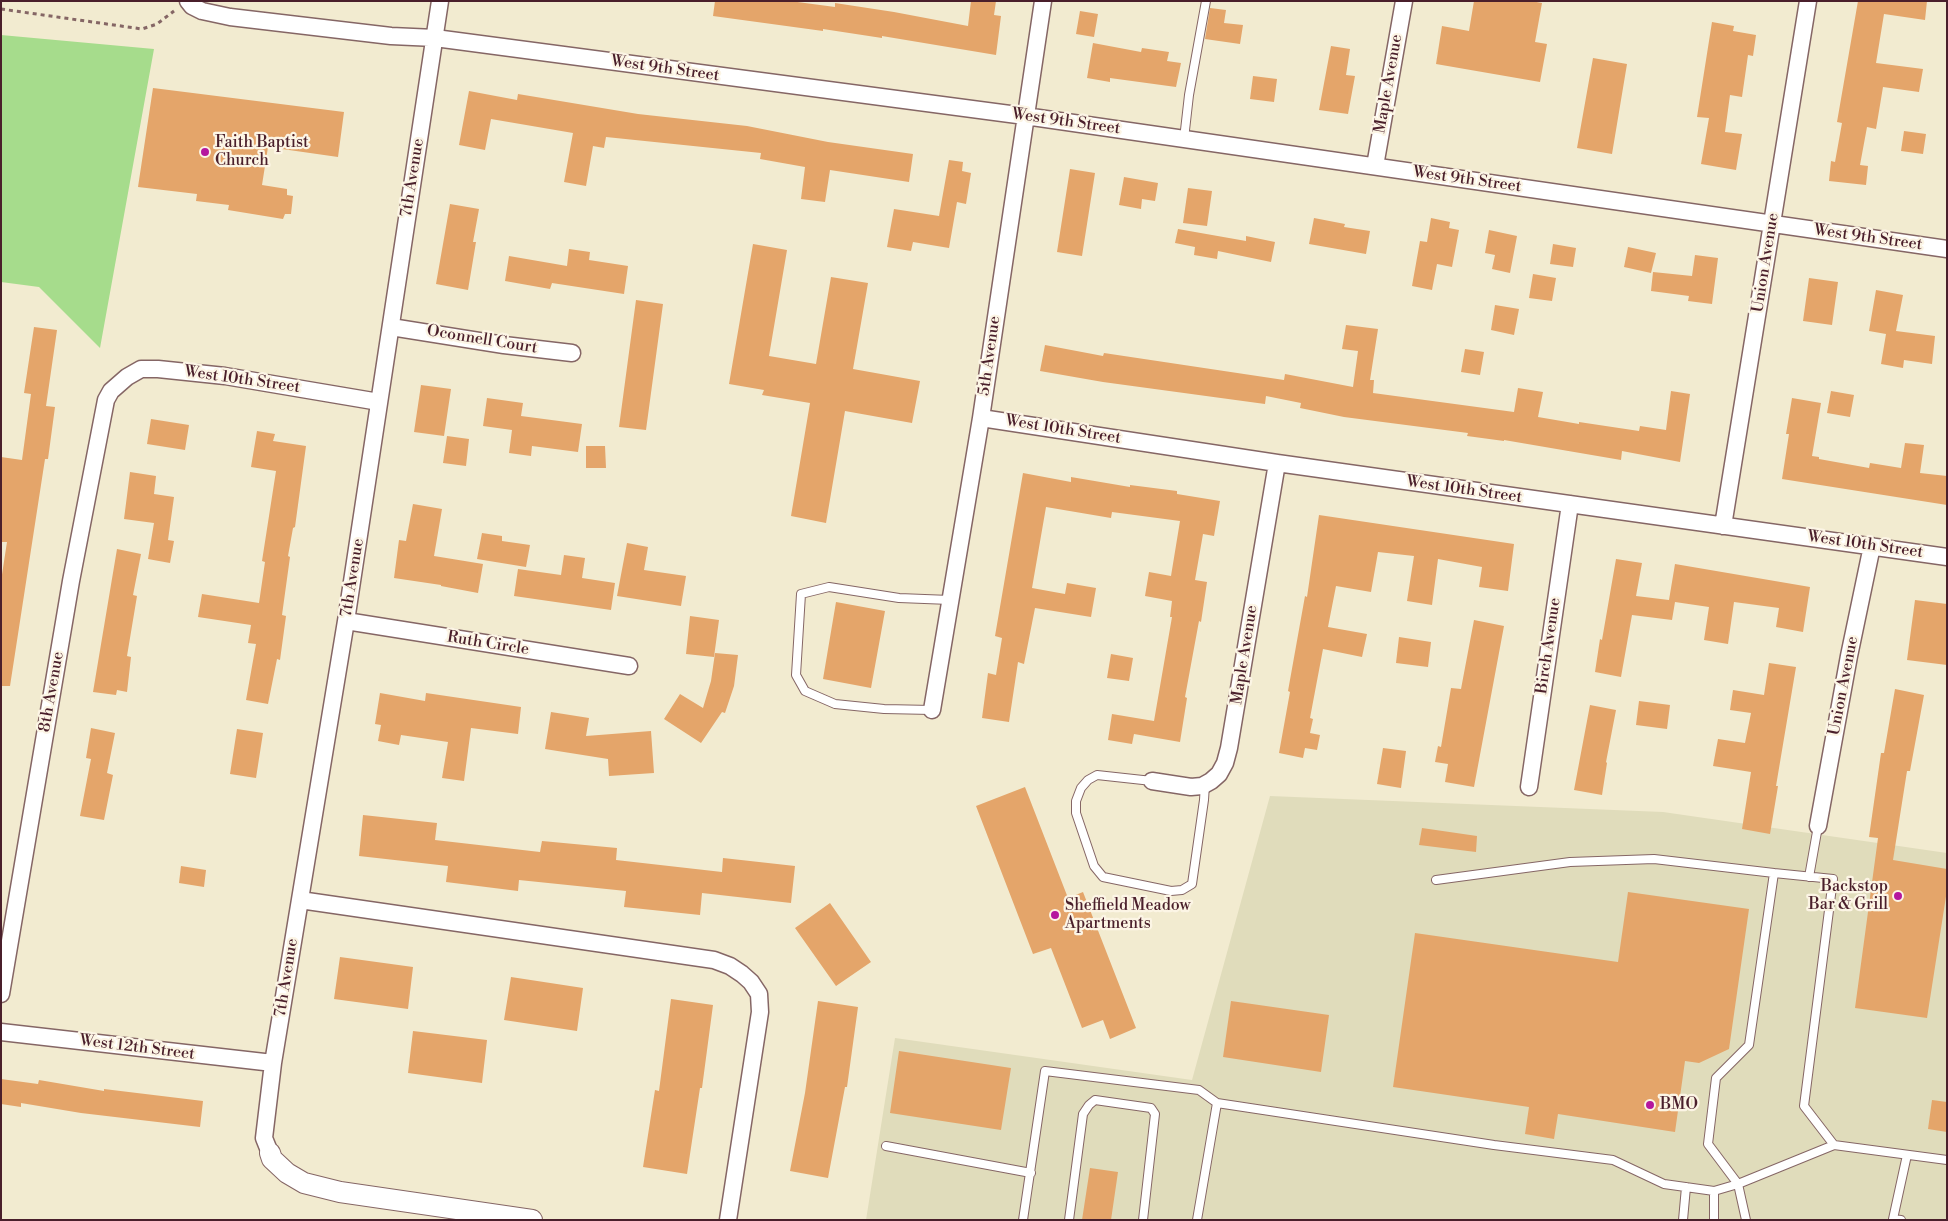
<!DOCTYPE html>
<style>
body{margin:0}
#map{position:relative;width:1948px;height:1221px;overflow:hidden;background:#f2ebd0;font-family:"Libre Bodoni",serif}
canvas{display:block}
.frame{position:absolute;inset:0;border:2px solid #4a1f2b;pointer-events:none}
</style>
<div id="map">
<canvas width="1948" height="1221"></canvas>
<div class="frame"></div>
</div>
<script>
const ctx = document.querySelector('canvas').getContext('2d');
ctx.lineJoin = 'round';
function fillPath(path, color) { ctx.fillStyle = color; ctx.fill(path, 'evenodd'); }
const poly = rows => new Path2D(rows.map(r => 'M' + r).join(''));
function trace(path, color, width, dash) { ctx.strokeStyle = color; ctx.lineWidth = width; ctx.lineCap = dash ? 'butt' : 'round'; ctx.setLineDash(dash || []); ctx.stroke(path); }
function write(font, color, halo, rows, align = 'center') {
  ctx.font = font + ' "Libre Bodoni",serif'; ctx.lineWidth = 4.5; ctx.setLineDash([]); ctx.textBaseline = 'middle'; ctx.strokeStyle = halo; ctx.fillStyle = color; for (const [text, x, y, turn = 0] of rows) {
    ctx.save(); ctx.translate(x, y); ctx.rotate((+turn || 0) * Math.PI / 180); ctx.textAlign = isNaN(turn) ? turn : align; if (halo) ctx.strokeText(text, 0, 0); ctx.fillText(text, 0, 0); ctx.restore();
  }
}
const built = poly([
 [1270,796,1663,812,1947,853,1947,1220,866,1220,895,1038,1192,1080]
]);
const green = poly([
 [1,35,154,49,100,348,39,287,1,282]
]);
const building = poly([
 [715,1,790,1,835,7,835,3,894,12,968,26,971,1,996,1,994,15,1001,16,996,55,882,36,882,38,823,29,823,31,713,16],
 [1474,1,1531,1,1542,3,1535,42,1547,44,1540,82,1436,64,1442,26,1469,31],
 [1858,1,1927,1,1925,20,1884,14,1876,63,1923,69,1919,92,1883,87,1876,129,1867,127,1860,165,1868,166,1866,185,1829,181,1831,161,1835,162,1842,123,1837,122],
 [1210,8,1226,10,1224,23,1243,25,1240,44,1205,39],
 [1080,11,1098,14,1094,37,1076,34],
 [1712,22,1734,26,1733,31,1756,35,1753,56,1748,55,1742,97,1730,95,1725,132,1742,134,1736,170,1701,164,1709,118,1697,117],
 [1093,43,1141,52,1142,48,1169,52,1167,61,1181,63,1176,87,1110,78,1110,82,1087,78],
 [1331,46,1350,49,1346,75,1355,76,1348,114,1319,110],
 [1593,58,1627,64,1612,154,1577,148],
 [1253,76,1277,79,1274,102,1250,99],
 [153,88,344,112,338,157,268,147,262,185,287,189,287,195,293,196,291,214,285,214,283,219,228,210,229,205,196,201,197,194,138,187],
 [469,91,517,100,518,94,638,114,747,126,828,142,913,154,909,182,830,170,825,202,801,199,805,167,760,159,761,153,606,137,604,148,593,146,586,186,564,182,573,133,491,119,485,150,459,145],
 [1904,131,1926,134,1923,154,1901,151],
 [949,160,963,162,962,171,971,173,966,204,957,202,949,248,913,242,911,251,887,247,894,209,939,216],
 [1070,169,1095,173,1082,256,1057,252],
 [1124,177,1158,183,1155,201,1142,199,1141,209,1119,205],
 [1188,188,1212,191,1207,226,1183,223],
 [450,204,479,209,473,242,476,242,468,290,436,284],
 [1314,218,1345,224,1344,227,1370,231,1366,254,1309,244],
 [1431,218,1450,222,1449,228,1459,230,1452,267,1437,264,1432,290,1412,286,1420,241,1427,242],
 [1178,229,1246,241,1246,236,1275,242,1271,262,1218,251,1217,259,1194,255,1195,247,1175,243],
 [1489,230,1517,236,1510,273,1492,269,1495,255,1485,253],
 [753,244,787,250,769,356,816,364,831,277,868,283,853,369,920,381,912,423,845,411,826,523,791,516,810,403,762,395,764,390,729,384],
 [1553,244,1576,248,1573,267,1550,264],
 [1628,247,1656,253,1651,273,1624,267],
 [569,249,590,252,589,260,628,266,624,294,552,283,550,289,505,281,509,256,567,266],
 [1695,255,1718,258,1712,304,1688,301,1689,296,1651,291,1653,272,1692,276],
 [1533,274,1556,278,1552,301,1529,298],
 [1809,278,1838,282,1832,325,1803,321],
 [1876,290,1903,295,1896,331,1935,336,1932,364,1904,360,1903,368,1881,364,1886,334,1869,331],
 [636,300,663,304,646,430,619,427],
 [1495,305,1519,309,1514,335,1491,330],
 [1346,325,1378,329,1370,380,1374,380,1373,393,1514,412,1518,388,1543,392,1538,417,1579,424,1579,422,1639,431,1640,426,1666,430,1671,391,1690,394,1680,462,1622,451,1621,460,1504,440,1504,441,1467,436,1468,433,1344,417,1300,408,1301,403,1266,396,1265,404,1103,382,1040,371,1045,345,1103,356,1104,353,1284,380,1285,374,1353,387,1358,351,1342,349],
 [34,327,57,330,46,406,55,407,48,459,45,459,10,686,1,686,1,581,7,542,1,542,1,457,22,460,31,394,24,393],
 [1465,349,1484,352,1480,375,1461,372],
 [421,385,451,389,444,436,414,432],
 [1831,391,1854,395,1850,417,1827,413],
 [487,398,523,403,521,416,582,424,578,452,532,446,531,456,509,453,512,430,483,426],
 [1792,398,1821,403,1812,456,1819,457,1819,459,1869,468,1870,463,1901,468,1905,443,1924,445,1920,473,1947,476,1947,505,1782,479,1789,434,1786,434],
 [151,419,189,425,185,450,147,444],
 [257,431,275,434,273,441,306,446,295,527,293,528,288,556,290,557,282,615,286,616,280,660,277,659,268,704,246,700,256,644,248,643,251,625,198,617,202,594,259,603,265,562,262,561,276,471,251,467],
 [447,436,469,439,466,466,443,463],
 [586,446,605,446,606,468,586,468],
 [130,472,156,476,154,494,174,497,168,540,174,541,170,563,148,559,154,523,124,519],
 [1023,473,1071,482,1071,477,1130,487,1130,485,1177,491,1177,494,1220,501,1214,536,1203,534,1195,580,1207,582,1201,622,1199,621,1185,697,1187,698,1180,742,1134,734,1132,744,1108,740,1112,714,1154,721,1172,617,1170,617,1172,601,1145,596,1149,572,1171,576,1180,521,1112,512,1111,518,1046,507,1032,588,1065,594,1067,583,1096,588,1091,617,1035,608,1024,664,1018,662,1009,722,982,718,988,673,996,675,1002,638,995,636],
 [413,504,442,509,434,556,483,564,478,593,441,586,441,585,394,578,399,540,406,541],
 [1319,515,1514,544,1508,591,1479,587,1482,567,1438,559,1432,605,1407,601,1414,556,1378,552,1371,592,1336,586,1328,627,1367,634,1362,657,1323,649,1310,718,1313,719,1310,733,1320,735,1317,750,1305,748,1303,758,1279,753,1290,692,1288,691,1305,596,1307,597],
 [482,533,502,536,502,541,530,545,526,567,477,559],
 [627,543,648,547,644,570,686,576,681,606,617,596],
 [117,549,141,554,133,595,137,596,127,656,131,657,127,692,117,690,116,695,93,692],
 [564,555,585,558,582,578,615,583,611,610,514,596,518,569,561,575],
 [1616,559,1642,563,1636,596,1669,600,1675,564,1810,587,1803,632,1776,627,1779,608,1734,602,1728,644,1704,640,1709,607,1675,602,1672,620,1632,615,1621,677,1595,672,1600,639,1602,640],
 [1915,600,1947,604,1947,665,1907,660],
 [836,602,885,611,871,688,823,679],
 [690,616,719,620,714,657,686,654],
 [1474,620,1504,626,1474,787,1445,782,1448,764,1435,762,1438,746,1441,747,1451,688,1461,689],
 [1399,637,1431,642,1428,667,1396,663],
 [715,653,738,655,734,686,725,713,722,712,701,743,664,719,680,694,703,708,711,681],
 [1111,654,1133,658,1129,681,1107,678],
 [1769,663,1796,667,1776,786,1778,786,1770,834,1742,829,1751,772,1713,766,1718,739,1745,743,1751,713,1730,710,1733,690,1764,695],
 [1895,689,1924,695,1910,771,1907,771,1893,860,1947,869,1947,890,1927,1018,1855,1008,1878,838,1869,837,1881,753,1884,753],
 [380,693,425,701,426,693,521,707,518,734,471,728,464,781,442,778,448,742,401,735,399,745,378,741,381,725,375,724],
 [1639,701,1670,705,1667,729,1636,725],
 [1590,705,1616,710,1606,762,1607,763,1602,795,1574,790],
 [551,712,589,718,586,736,651,731,654,773,609,776,608,759,545,749],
 [91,728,115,733,107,773,113,775,104,820,80,816,91,759,86,758],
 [237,729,263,733,256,778,230,774],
 [1383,748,1406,751,1401,788,1377,784],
 [1025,787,1068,898,1083,892,1136,1028,1110,1039,1103,1020,1082,1028,1051,948,1033,954,976,806],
 [363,815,437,823,435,840,540,852,542,841,617,848,616,860,722,872,723,858,795,866,791,903,702,893,700,915,624,907,626,891,519,880,518,891,446,882,448,866,359,856],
 [1422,828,1477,836,1476,852,1419,845],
 [181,866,206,870,204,887,179,883],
 [1628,892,1749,909,1729,1049,1699,1063,1685,1061,1675,1132,1558,1114,1554,1139,1525,1134,1529,1107,1393,1087,1415,933,1618,962],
 [830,903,871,962,836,986,795,928],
 [340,957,413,967,408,1009,334,999],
 [511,977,583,988,577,1031,504,1020],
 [671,999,713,1005,702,1088,700,1088,687,1174,643,1167,655,1090,659,1091],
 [818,1001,858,1007,847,1087,845,1087,828,1178,790,1171,805,1093],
 [1231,1001,1329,1015,1321,1072,1223,1057],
 [413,1031,487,1040,482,1083,408,1073],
 [899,1051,1011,1068,1001,1130,890,1113],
 [1,1079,38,1084,39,1080,104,1091,104,1089,203,1101,200,1127,81,1113,21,1103,21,1107,1,1104],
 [1932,1100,1947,1102,1947,1132,1928,1129],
 [1090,1168,1118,1172,1111,1220,1082,1220]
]);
const path = poly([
 [1,9,142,29,157,24,174,11]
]);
const service = poly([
 [1184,139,1189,95,1206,1],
 [932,710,884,709,835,704,805,691,796,675,801,594,829,587,899,598,950,600],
 [1152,781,1097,775,1088,780,1081,788,1076,801,1076,813,1094,866,1103,877,1171,891,1182,890,1192,884,1204,800,1205,784],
 [1809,877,1818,826],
 [1436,880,1570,862,1654,859,1774,873],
 [886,1146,1031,1173],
 [1714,1191,1714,1220],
 [1023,1220,1045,1071,1199,1090,1217,1103],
 [1069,1220,1083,1114,1089,1105,1095,1100,1151,1108,1155,1114,1143,1220],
 [1197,1220,1217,1103,1494,1145,1613,1160,1664,1184,1714,1191,1738,1184,1834,1145,1947,1160],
 [1683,1220,1686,1187],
 [1746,1220,1738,1184,1708,1144,1716,1078,1749,1045,1774,873,1833,879,1804,1106,1834,1145],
 [1901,1220,1893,1219,1907,1155]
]);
const minor = poly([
 [188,1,192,6,202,11,230,17,391,36,435,38,1025,116,1947,249],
 [1375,166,1404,1],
 [391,327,504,345,572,353],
 [981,418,1277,463,1947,557],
 [1723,526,1808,1],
 [346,621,629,666],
 [932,710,981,418,1043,1],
 [1152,781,1191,787,1202,786,1211,781,1219,774,1225,763,1229,748,1277,463],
 [1529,787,1570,504],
 [1818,826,1849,656,1872,546],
 [300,900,714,960,730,966,742,974,751,982,759,994,760,1012,728,1220],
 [1,994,71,581,106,400,111,391,127,377,141,369,158,369,225,376,379,402],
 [1,1032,273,1063],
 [270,1153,264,1138,273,1063,346,621,440,1]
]);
const tertiary = poly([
 [270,1153,272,1159,287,1173,304,1183,340,1192,532,1220]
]);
const markers = [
 [205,152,5,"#b5179e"],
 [1898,896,5,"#b5179e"],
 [1055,915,5,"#b5179e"],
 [1650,1105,5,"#b5179e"]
];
const streetNames = [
 ["West 9th Street",665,69,8],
 ["Maple Avenue",1389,84,-80],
 ["West 9th Street",1066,122,8],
 ["7th Avenue",413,178,-81],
 ["West 9th Street",1467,180,8],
 ["West 9th Street",1868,238,8],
 ["Union Avenue",1766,263,-81],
 ["Oconnell Court",482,340,9],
 ["5th Avenue",990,356,-82],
 ["West 10th Street",242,380,8],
 ["West 10th Street",1063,430,9],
 ["West 10th Street",1464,490,8],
 ["West 10th Street",1865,545,8],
 ["7th Avenue",353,578,-81],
 ["Ruth Circle",488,644,9],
 ["Birch Avenue",1549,646,-82],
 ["Maple Avenue",1245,655,-81],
 ["Union Avenue",1844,686,-79],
 ["8th Avenue",52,692,-80],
 ["7th Avenue",287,978,-81],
 ["West 12th Street",137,1048,7]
];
const poiNames = [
 ["Faith Baptist",215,143],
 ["Church",215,161],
 ["Backstop",1888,887,"right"],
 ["Bar & Grill",1888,905,"right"],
 ["Sheffield Meadow",1065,906],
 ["Apartments",1065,924],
 ["BMO",1660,1105]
];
fillPath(built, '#e0dcbb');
fillPath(green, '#a6dc8c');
fillPath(building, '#e4a56a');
trace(service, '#856665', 10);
trace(minor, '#856665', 19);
trace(tertiary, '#856665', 22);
trace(path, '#856665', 3, [4, 4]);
trace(service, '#fff', 8);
trace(minor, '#fff', 16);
trace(tertiary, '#fff', 20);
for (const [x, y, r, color] of markers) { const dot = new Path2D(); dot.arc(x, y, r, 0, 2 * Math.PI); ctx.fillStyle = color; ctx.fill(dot); trace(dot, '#fcf5e5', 2); }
write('16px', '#4a1f2b', '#fcf5e5', streetNames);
write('16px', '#4a1f2b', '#fcf5e5', poiNames, 'left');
</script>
